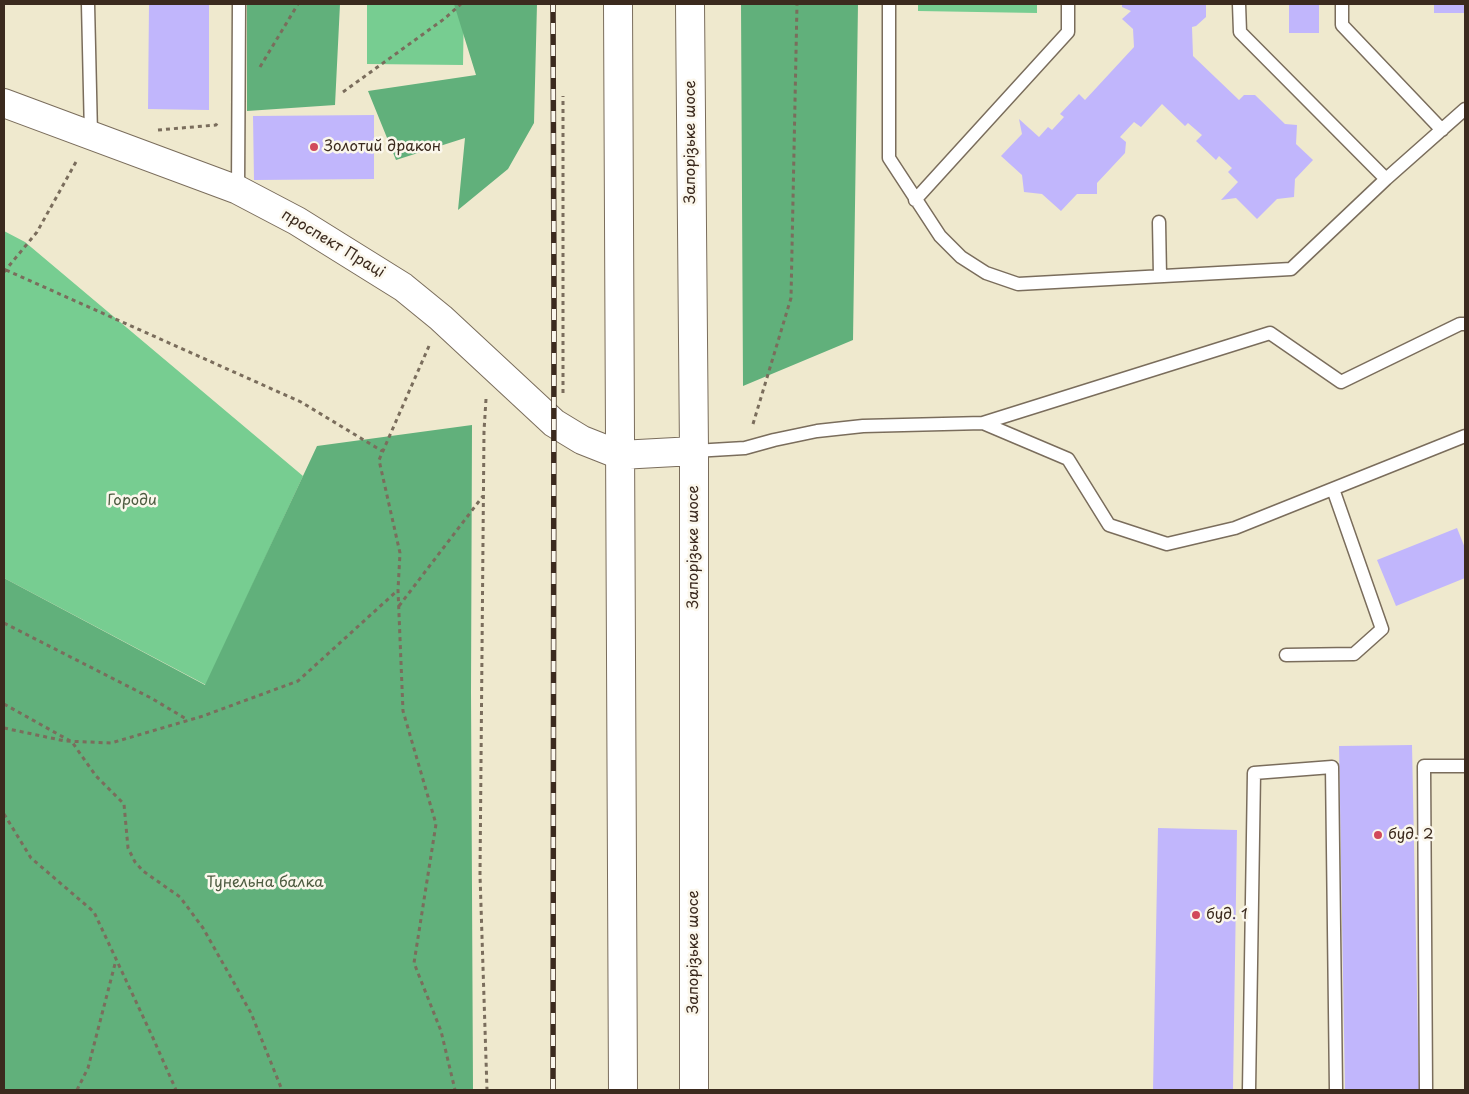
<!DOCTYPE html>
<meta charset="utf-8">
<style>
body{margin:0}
#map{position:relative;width:1469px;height:1094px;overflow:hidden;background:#efe9ce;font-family:"Playpen Sans",sans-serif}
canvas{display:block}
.frame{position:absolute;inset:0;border:5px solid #3b2a1e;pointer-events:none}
</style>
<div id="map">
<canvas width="1469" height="1094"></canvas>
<div class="frame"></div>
</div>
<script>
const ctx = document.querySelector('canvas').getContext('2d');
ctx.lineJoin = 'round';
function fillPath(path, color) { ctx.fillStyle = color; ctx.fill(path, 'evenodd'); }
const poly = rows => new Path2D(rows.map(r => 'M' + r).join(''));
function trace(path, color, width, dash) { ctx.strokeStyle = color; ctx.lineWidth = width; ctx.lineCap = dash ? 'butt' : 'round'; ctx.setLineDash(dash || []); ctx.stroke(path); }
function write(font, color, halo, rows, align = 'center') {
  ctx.font = font + ' "Playpen Sans",sans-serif'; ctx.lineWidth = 5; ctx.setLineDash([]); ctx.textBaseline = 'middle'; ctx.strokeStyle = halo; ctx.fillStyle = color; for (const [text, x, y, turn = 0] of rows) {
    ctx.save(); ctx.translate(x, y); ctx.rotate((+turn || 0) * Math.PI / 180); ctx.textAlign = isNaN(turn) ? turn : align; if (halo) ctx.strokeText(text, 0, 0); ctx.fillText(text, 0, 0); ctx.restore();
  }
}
const green = poly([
 [367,4,464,4,463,65,367,64],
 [918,4,1037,4,1037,13,918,11],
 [4,231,25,242,303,476,206,685,4,578]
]);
const forest = poly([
 [247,4,340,4,335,105,247,111],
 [454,4,537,4,534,123,508,169,458,210,465,138,396,160,368,91,476,75],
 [741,4,858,4,853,340,743,386],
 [472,425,471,692,473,1090,4,1090,4,578,205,685,317,446]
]);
const building = poly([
 [149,4,209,4,209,110,148,109],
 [1122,4,1206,4,1206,17,1196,26,1192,27,1193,56,1239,100,1244,95,1255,95,1285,124,1297,125,1296,144,1313,160,1295,179,1294,197,1277,199,1257,219,1236,198,1221,200,1238,182,1228,172,1232,168,1219,156,1216,160,1196,141,1202,135,1188,123,1185,126,1162,104,1141,127,1134,122,1120,137,1126,142,1125,153,1097,183,1097,194,1077,194,1061,211,1042,194,1024,192,1022,175,1001,156,1022,134,1019,119,1039,137,1048,127,1052,130,1064,117,1060,114,1079,94,1085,100,1134,47,1133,29,1122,19,1131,11,1122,7],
 [1289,4,1319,4,1319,33,1289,33],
 [1434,4,1465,4,1465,13,1434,13],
 [374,115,374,179,254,180,253,116],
 [1457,528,1465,548,1465,578,1396,606,1377,560],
 [1412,745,1419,1090,1345,1090,1339,746],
 [1158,828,1237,830,1233,1090,1153,1090]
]);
const path = poly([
 [260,67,298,4],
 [343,92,444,19,461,4],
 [158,130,216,125,218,122],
 [6,270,301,402,382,451],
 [4,272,37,232,77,160],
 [429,346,379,460,400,553,398,590,403,711,436,824,414,963,441,1031,455,1090],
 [563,393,563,96],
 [486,399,484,431,480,875,487,1090],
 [753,424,791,298,797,4],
 [399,606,483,496],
 [4,623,151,698,188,720],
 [4,704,72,742,96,776,124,804,128,848,135,862,143,871,180,897,203,928,251,1013,282,1090],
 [4,728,65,741,111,743,203,716,298,681,398,590],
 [4,814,31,858,94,912,153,1038,176,1090],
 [77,1090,88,1068,116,960]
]);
const service = poly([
 [88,4,91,135],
 [889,4,889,158,940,236,961,257,986,273,1018,284,1291,269,1386,179,1465,109],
 [1239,4,1240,32,1386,179],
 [1342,4,1342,25,1442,130],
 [238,190,239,4],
 [915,200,1068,32,1068,4],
 [1159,222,1160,276],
 [983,423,1068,459,1109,525,1167,544,1235,528,1465,436],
 [694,451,745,448,774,440,817,431,863,426,983,423,1270,333,1341,382,1460,324,1465,324],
 [1286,655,1354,654,1382,629,1333,489],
 [1249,1090,1254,773,1332,767,1336,1090],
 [1426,1090,1424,766,1465,766]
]);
const tertiary = poly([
 [4,103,238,190,297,221,403,287,441,318,554,423,582,440,620,455]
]);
const primary = poly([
 [618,4,623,1090],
 [690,4,694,451,694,1090],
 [620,455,694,451]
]);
const rail = poly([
 [553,1090,554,303,553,4]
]);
const markers = [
 [314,147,5,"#d1495b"],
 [1378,835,5,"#d1495b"],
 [1196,915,5,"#d1495b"]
];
const streetNames = [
 ["Запорізьке шосе",691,142,-90],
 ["проспект Праці",333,244,31],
 ["Запорізьке шосе",694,547,-90],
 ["Запорізьке шосе",694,952,-90]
];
const poiNames = [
 ["Золотий дракон",324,147],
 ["буд. 2",1388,835],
 ["буд. 1",1206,915]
];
const parkNames = [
 ["Городи",132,501],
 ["Тунельна балка",265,883]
];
fillPath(green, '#77cd91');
fillPath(forest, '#61b07b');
fillPath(building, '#c1b6fc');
trace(service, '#7a6d5c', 15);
trace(tertiary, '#7a6d5c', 30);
trace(primary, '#7a6d5c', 30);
trace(path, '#7a6d5c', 3, [4, 4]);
trace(service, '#fff', 12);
trace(tertiary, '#fff', 28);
trace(primary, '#fff', 28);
trace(rail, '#3b2a1e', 5.5);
trace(rail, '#fbf7ec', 4, [11]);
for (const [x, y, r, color] of markers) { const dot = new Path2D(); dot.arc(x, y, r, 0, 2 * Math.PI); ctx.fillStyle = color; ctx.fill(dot); trace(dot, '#fbf7ec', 2); }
write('15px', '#3b2a1e', '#fbf7ec', streetNames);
write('15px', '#3b2a1e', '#fbf7ec', poiNames, 'left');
write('15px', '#4d5b40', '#fbf7ec', parkNames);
</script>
